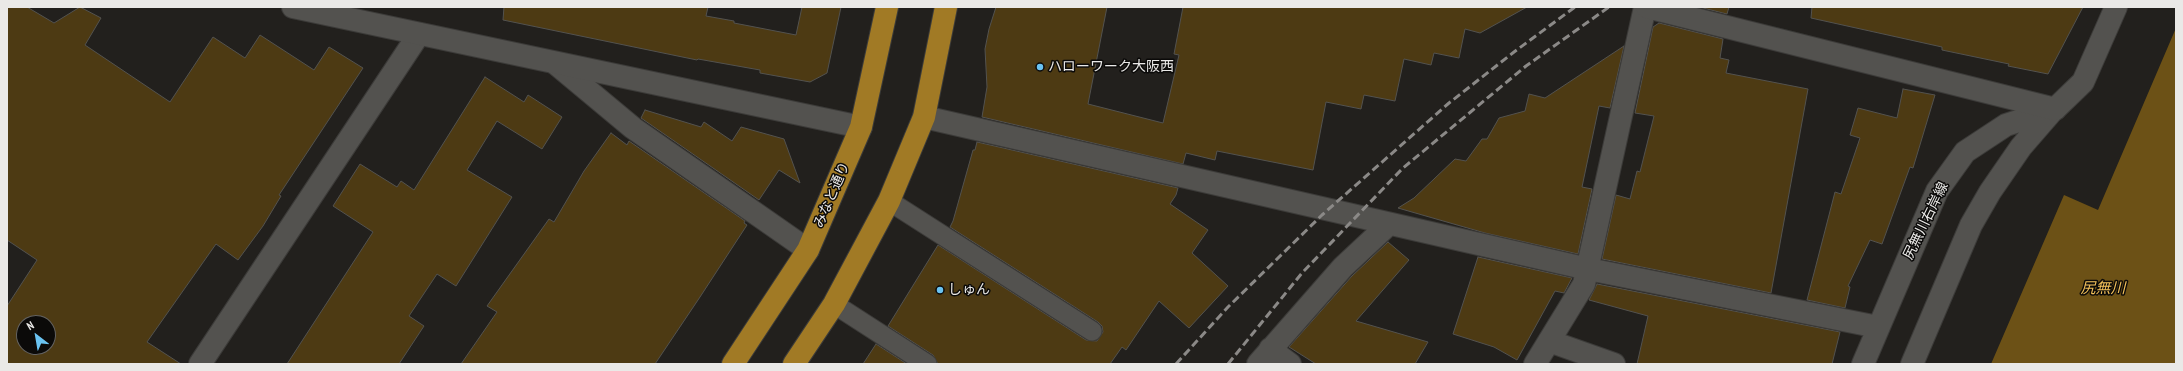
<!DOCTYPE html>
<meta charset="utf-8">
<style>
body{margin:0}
#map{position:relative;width:2183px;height:371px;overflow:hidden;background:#22201d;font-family:"PT Sans Narrow",sans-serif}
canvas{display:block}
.frame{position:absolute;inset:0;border:8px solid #eae9e7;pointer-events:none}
.north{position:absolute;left:16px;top:315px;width:40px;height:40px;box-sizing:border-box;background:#0b0a09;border:1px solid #646362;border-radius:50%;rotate:329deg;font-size:11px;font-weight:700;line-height:16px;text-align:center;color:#eae9e7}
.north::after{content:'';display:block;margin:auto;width:14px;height:18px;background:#6ac3f1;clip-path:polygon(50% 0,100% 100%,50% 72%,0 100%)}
</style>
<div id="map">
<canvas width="2183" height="371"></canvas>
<div class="frame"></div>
<div class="north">N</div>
</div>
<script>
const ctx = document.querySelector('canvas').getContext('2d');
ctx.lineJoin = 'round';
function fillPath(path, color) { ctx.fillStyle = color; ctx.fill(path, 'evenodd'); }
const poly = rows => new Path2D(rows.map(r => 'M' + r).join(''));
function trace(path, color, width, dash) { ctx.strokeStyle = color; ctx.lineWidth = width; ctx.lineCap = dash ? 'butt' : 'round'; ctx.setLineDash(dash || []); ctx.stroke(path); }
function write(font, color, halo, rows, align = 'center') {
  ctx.font = font + ' "PT Sans Narrow","Noto Sans JP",sans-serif'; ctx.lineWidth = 3; ctx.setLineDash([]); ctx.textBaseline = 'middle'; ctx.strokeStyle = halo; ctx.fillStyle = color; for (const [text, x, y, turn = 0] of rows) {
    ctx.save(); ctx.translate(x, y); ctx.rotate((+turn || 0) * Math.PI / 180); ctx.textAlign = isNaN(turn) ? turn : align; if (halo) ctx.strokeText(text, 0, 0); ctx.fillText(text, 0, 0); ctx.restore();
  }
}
const water = poly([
 [2176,28,2176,364,1991,364,2064,195,2098,210]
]);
const building = poly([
 [7,7,27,7,54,23,80,7,101,18,85,45,170,102,213,37,245,58,260,35,314,70,329,47,363,68,279,195,281,196,263,226,238,260,216,244,147,342,181,364,7,364,7,306,37,260,7,240,7,7],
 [24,323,48,323,48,347,24,347,24,323],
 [504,7,708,7,706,16,734,21,734,23,796,35,802,7,841,7,827,73,810,82,760,73,760,70,698,59,697,60,503,20,504,7],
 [996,7,1107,7,1088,104,1163,123,1179,55,1174,54,1183,7,1527,7,1480,33,1465,29,1459,58,1434,53,1431,65,1404,59,1395,101,1364,95,1361,109,1326,102,1313,170,1217,151,1215,160,1186,153,1183,164,982,117,987,87,985,49,989,29,996,7],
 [1699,7,1729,7,1727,14,1699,7],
 [1812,7,2083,7,2048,74,2008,66,2009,64,1942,50,1942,47,1811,18,1812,7],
 [1659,23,1723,39,1720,58,1729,60,1726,73,1808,89,1771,293,1602,259,1616,195,1630,199,1637,171,1640,172,1654,116,1635,113,1653,27,1659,23],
 [1624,46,1610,108,1599,106,1582,187,1592,189,1578,254,1485,233,1398,208,1414,198,1455,159,1466,161,1482,139,1487,139,1499,118,1525,111,1529,94,1545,98,1624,46],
 [485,77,524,102,528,95,562,117,542,149,497,121,467,170,512,197,456,286,437,274,409,316,424,326,399,364,287,364,373,232,333,206,360,164,397,187,401,181,414,190,485,77],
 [1903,89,1935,95,1913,168,1910,167,1882,244,1870,240,1848,286,1850,287,1845,308,1807,300,1835,192,1841,194,1860,138,1850,135,1858,108,1897,118,1903,89],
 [645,110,701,127,704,122,732,141,741,127,784,139,800,183,779,170,759,200,641,118,645,110],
 [611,133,627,145,629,141,745,221,744,223,747,225,700,297,655,364,461,364,497,312,487,306,549,219,554,222,584,171,611,133],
 [977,142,1178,188,1176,195,1170,204,1208,230,1192,253,1228,286,1189,328,1159,301,1126,350,1122,347,1110,364,938,364,933,355,888,326,938,245,1086,340,1097,341,1103,332,1102,326,1098,322,950,227,953,221,973,150,975,150,977,142],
 [1388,242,1409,260,1356,321,1428,342,1415,364,1316,364,1289,347,1352,276,1388,242],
 [1478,257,1572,278,1564,293,1555,291,1517,360,1494,347,1453,334,1478,257],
 [1597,284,1840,332,1832,364,1637,364,1648,316,1589,300,1597,284],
 [876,344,907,364,863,364,876,344]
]);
const lane = poly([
 [889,201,1092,331],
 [834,304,927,364]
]);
const street = poly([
 [555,63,633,128,808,250],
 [924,117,1588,269,1878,327],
 [1549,341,1614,364],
 [1270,349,1290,364],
 [200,364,419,34],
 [1258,364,1343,267,1389,224],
 [1535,364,1584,284,1645,7],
 [1863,364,1937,191,1965,152,2006,125,2055,109],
 [1912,364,1971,225,1990,192,2021,147,2054,109]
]);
const secondary = poly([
 [293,7,861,127],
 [1647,7,2055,109,2083,82,2116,7]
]);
const highway = poly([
 [733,364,808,250,861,127,887,7],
 [794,364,834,304,889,201,924,117,946,7]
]);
const rail = poly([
 [1176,364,1228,307,1322,215,1449,103,1514,52,1575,7],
 [1228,364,1302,273,1403,168,1526,66,1609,7]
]);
const markers = [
 [1040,67,4,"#6ac3f1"],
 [940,290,4,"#6ac3f1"]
];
const poiNames = [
 ["ハローワーク大阪西",1048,67],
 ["しゅん",948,290]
];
const streetNames = [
 ["みなと通り",832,195,-67],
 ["尻無川右岸線",1926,221,-64]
];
const waterNames = [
 ["尻無川",2103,289]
];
fillPath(water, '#6c5116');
fillPath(building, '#4d3a13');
trace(building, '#53524f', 1);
trace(lane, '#3c3b39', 21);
trace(street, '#3c3b39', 24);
trace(secondary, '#3c3b39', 24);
trace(highway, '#3c3b39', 24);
trace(lane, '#53524f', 19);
trace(street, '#53524f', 22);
trace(secondary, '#53524f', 22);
trace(highway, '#a17a25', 22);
trace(rail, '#8b8987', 3, [8, 4]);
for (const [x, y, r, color] of markers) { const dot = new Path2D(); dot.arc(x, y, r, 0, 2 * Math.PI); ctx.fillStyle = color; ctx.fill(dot); trace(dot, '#0b0a09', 1.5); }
write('14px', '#eae9e7', '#0b0a09', poiNames, 'left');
write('14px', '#eae9e7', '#0b0a09', streetNames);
write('italic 15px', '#f2c05a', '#0b0a09', waterNames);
</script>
